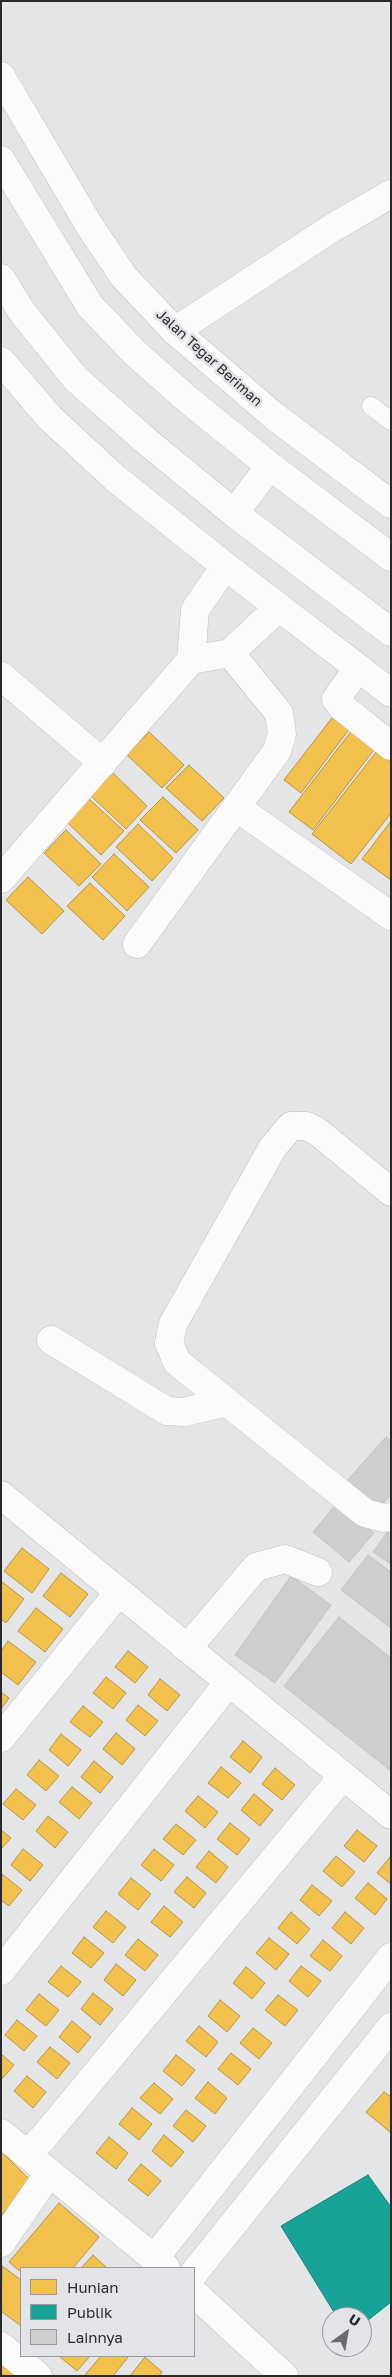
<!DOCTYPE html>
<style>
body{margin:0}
#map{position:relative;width:392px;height:2377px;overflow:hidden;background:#e4e5e6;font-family:"Golos Text",sans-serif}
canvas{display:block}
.frame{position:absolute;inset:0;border:2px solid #292a2b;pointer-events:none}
.legend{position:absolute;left:20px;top:2267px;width:175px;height:90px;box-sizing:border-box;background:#e3e4e7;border:1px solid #999a9c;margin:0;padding:6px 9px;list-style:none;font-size:15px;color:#292a2b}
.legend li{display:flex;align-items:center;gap:10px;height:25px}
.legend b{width:25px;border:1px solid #999a9c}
.north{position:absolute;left:322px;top:2307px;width:50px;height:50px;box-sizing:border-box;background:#e3e4e7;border:1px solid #999a9c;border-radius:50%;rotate:32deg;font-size:14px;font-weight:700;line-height:20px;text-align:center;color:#292a2b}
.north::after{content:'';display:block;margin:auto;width:18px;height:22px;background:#6a6b6c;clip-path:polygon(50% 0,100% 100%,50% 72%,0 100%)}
</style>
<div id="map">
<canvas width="392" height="2377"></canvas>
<div class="frame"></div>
<ul class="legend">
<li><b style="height:14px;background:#f2c14e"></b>Hunian</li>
<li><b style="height:14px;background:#17a398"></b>Publik</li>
<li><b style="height:14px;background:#cececf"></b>Lainnya</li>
</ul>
<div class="north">U</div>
</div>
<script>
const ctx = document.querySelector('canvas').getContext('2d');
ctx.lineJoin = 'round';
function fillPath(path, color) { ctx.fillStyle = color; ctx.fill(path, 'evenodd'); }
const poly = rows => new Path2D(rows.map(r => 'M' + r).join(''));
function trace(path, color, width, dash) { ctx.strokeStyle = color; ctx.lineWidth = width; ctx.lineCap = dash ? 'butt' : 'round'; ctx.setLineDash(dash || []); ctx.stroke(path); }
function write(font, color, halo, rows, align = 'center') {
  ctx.font = font + ' "Golos Text",sans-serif'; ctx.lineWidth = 5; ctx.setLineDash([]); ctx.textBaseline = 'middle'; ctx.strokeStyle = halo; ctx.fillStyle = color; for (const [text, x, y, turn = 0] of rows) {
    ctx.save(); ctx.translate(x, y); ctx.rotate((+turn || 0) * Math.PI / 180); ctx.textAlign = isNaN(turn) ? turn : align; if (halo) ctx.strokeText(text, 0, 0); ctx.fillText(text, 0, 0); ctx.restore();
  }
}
const homes = poly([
 [335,714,351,727,301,793,284,780,335,714],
 [353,729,376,747,313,830,289,812,353,729],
 [149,732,184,765,162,788,127,755,149,732],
 [377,751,391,762,391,813,351,864,312,834,377,751],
 [189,765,224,798,202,821,166,788,189,765],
 [112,772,147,806,126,829,90,795,112,772],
 [163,797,198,830,176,853,140,820,163,797],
 [88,798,124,831,101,855,66,821,88,798],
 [391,821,391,880,362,859,391,821],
 [138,824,173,858,152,881,116,847,138,824],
 [66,830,101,864,79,886,44,853,66,830],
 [114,854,149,887,127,911,92,877,114,854],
 [28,877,64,911,42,934,6,900,28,877],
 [90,883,125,916,103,940,67,906,90,883],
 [22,1548,49,1569,32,1593,4,1571,22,1548],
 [61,1573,88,1594,70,1617,43,1596,61,1573],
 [1,1581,24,1599,6,1623,1,1619,1,1581],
 [36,1608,63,1629,45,1652,18,1631,36,1608],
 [8,1641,36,1662,18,1685,1,1672,1,1651,8,1641],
 [128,1651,148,1667,135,1683,115,1667,128,1651],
 [106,1677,126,1693,113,1709,93,1693,106,1677],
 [160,1679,180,1695,167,1711,148,1695,160,1679],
 [1,1692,9,1698,1,1709,1,1692],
 [138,1705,158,1721,145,1736,126,1720,138,1705],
 [83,1706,103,1722,90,1737,70,1722,83,1706],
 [116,1733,135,1749,122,1765,103,1749,116,1733],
 [61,1734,81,1750,68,1766,49,1750,61,1734],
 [243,1741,262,1757,250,1773,230,1757,243,1741],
 [39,1760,59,1776,46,1791,27,1775,39,1760],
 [94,1761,113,1777,100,1793,81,1777,94,1761],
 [221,1767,241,1783,228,1798,208,1783,221,1767],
 [275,1768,295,1785,282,1800,262,1784,275,1768],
 [72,1787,92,1803,79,1819,59,1802,72,1787],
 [16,1789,36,1805,23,1820,3,1804,16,1789],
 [254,1794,273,1810,260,1826,241,1810,254,1794],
 [198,1796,218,1812,205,1828,185,1811,198,1796],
 [48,1816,68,1832,55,1848,36,1831,48,1816],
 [230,1823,250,1839,237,1855,217,1839,230,1823],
 [176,1824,196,1840,183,1855,163,1839,176,1824],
 [1,1830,11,1838,1,1849,1,1830],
 [357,1830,377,1846,364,1862,344,1846,357,1830],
 [23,1849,43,1865,30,1881,11,1865,23,1849],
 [154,1849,174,1865,161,1881,141,1865,154,1849],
 [209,1851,228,1867,216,1883,196,1867,209,1851],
 [336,1856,355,1872,342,1887,323,1871,336,1856],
 [390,1857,391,1858,391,1884,377,1873,390,1857],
 [2,1874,22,1890,9,1906,1,1900,2,1874],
 [187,1877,206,1893,194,1908,174,1892,187,1877],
 [131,1878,151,1894,138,1910,118,1894,131,1878],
 [368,1883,387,1899,375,1915,355,1898,368,1883],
 [312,1885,332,1901,319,1916,300,1900,312,1885],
 [164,1906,183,1922,170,1937,151,1922,164,1906],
 [106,1911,126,1927,113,1943,93,1927,106,1911],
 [291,1912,310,1929,297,1944,278,1928,291,1912],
 [345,1912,364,1928,351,1944,332,1928,345,1912],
 [84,1937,104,1953,91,1968,72,1953,84,1937],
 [269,1938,289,1954,276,1970,256,1953,269,1938],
 [138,1939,158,1955,145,1971,125,1955,138,1939],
 [323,1940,342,1956,330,1971,310,1956,323,1940],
 [116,1964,136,1980,123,1996,104,1980,116,1964],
 [61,1966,81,1982,68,1997,48,1982,61,1966],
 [301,1966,321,1981,308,1997,289,1981,301,1966],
 [246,1967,265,1983,252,1999,233,1983,246,1967],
 [93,1993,113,2009,100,2025,81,2009,93,1993],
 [39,1994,59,2010,46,2026,26,2010,39,1994],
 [278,1995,298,2010,285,2026,265,2010,278,1995],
 [220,2000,240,2016,227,2032,208,2016,220,2000],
 [17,2020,37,2036,24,2051,5,2035,17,2020],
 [72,2021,91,2037,78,2053,59,2037,72,2021],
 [199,2026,218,2042,206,2057,186,2041,199,2026],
 [253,2028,272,2043,259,2059,240,2043,253,2028],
 [50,2047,70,2063,57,2079,37,2062,50,2047],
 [231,2053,251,2069,238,2085,218,2069,231,2053],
 [1,2054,14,2065,1,2080,1,2054],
 [176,2055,195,2070,182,2086,163,2071,176,2055],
 [27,2076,46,2092,33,2108,14,2091,27,2076],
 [208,2082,227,2098,215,2114,195,2098,208,2082],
 [154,2083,173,2099,160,2114,140,2098,154,2083],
 [384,2092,391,2097,391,2133,366,2112,384,2092],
 [132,2108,152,2124,139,2140,119,2124,132,2108],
 [186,2110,206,2126,193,2142,173,2126,186,2110],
 [164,2135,184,2152,171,2167,152,2151,164,2135],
 [109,2137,128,2153,116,2169,96,2153,109,2137],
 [2,2152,33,2183,1,2215,1,2152,2,2152],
 [141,2164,161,2181,148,2196,128,2180,141,2164],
 [59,2203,99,2237,73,2268,21,2268,21,2272,9,2262,59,2203],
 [93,2255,107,2268,81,2268,93,2255],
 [2,2266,21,2280,21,2326,1,2311,2,2266],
 [61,2356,90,2356,77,2371,60,2357,61,2356],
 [101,2356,129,2356,113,2376,84,2376,101,2356],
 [145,2357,162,2372,159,2376,130,2376,145,2357],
 [1,2361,26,2376,1,2376,1,2361]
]);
const public = poly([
 [368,2175,391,2207,391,2302,362,2325,362,2317,337,2317,281,2226,368,2175]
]);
const building = poly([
 [386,1437,391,1441,391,1495,376,1511,345,1483,386,1437],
 [337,1503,374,1533,349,1562,313,1532,337,1503],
 [391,1527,391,1564,373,1552,391,1527],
 [368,1555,391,1572,391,1628,341,1590,368,1555],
 [291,1576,331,1605,275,1683,235,1655,291,1576],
 [339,1617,391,1658,391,1771,284,1686,339,1617]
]);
const lane = poly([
 [371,406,391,421]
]);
const street = poly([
 [175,331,332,228,391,194],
 [191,660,230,653,279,607],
 [358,668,336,699,342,707,391,746],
 [1,676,103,763],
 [236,807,391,916],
 [1,879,191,660,195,610,225,566],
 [137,944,277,751,282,734,279,713,230,653],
 [391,1192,318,1132,307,1126,291,1126,273,1147,173,1324,169,1343,177,1362,365,1513,384,1518,391,1517],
 [51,1340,167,1411,184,1412,227,1402],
 [1,1495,391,1815],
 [185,1647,196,1638,256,1567,285,1559,318,1572],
 [1,1738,119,1592],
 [1,1971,229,1682],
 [1,2133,166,2268],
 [27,2154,43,2138,343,1776],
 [1,2243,49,2173],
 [154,2259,391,1957],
 [194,2273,391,2027],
 [194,2293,284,2376],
 [1,2346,38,2376]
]);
const primary = poly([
 [1,76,89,225,124,277,175,331,274,416,391,504],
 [1,160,90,306,135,353,187,399,270,466,391,557],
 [1,278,22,312,76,379,145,440,234,513,391,632],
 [1,361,50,418,115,478,225,566,391,693],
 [234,513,270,466]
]);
const streetNames = [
 ["Jalan Tegar Beriman",209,358,42]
];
fillPath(homes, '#f2c14e');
trace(homes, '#b69444', 1);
fillPath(public, '#17a398');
trace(public, '#1c7f77', 1);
fillPath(building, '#cececf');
trace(building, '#c3c2c3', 1);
trace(lane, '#c1c1c2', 19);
trace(street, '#c1c1c2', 29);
trace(primary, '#c1c1c2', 29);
trace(lane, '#fbfbfb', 18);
trace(street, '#fbfbfb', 28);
trace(primary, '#fbfbfb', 28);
write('14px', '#292a2b', '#e3e4e7', streetNames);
</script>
